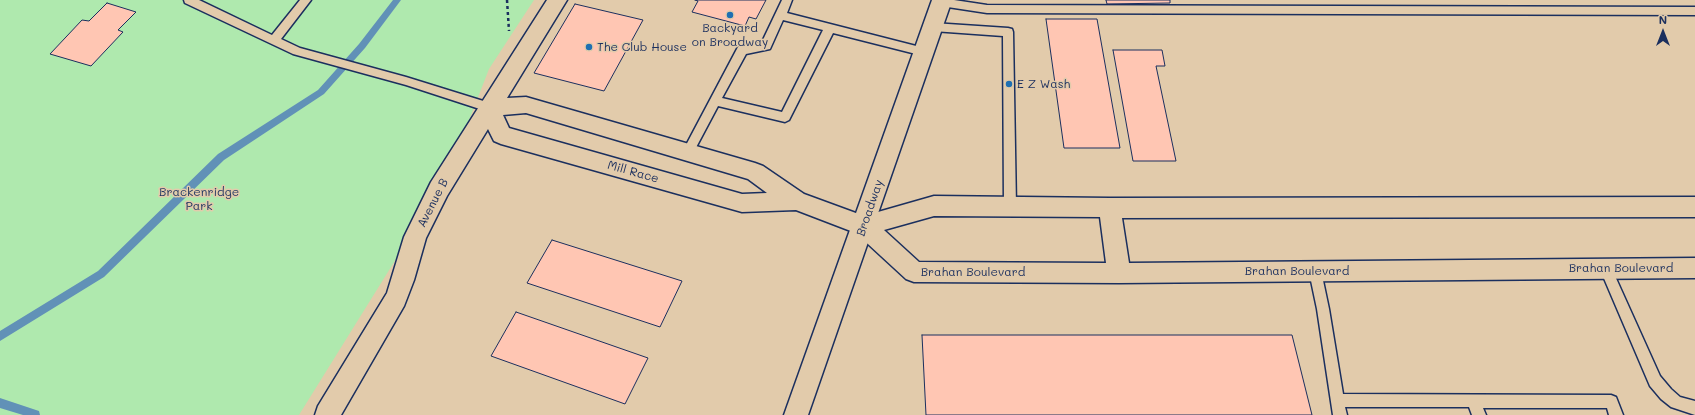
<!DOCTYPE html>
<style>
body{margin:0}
#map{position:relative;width:1695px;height:415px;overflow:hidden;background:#e2cbab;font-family:Mali,sans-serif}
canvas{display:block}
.north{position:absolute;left:1643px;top:12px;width:40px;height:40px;-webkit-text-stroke:3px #e2cbab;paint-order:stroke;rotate:0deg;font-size:11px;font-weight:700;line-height:16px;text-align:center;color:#1b2f5e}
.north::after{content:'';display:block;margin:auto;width:14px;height:18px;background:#1b2f5e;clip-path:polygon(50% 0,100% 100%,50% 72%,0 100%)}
</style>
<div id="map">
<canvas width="1695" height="415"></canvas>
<div class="north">N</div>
</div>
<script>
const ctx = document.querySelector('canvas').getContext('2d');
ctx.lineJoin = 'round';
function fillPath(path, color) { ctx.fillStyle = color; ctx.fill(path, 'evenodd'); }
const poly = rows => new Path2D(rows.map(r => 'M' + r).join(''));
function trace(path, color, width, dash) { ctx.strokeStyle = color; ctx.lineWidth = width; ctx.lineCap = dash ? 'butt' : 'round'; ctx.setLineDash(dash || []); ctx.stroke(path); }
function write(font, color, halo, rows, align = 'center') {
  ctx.font = font + ' Mali,sans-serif'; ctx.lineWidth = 3; ctx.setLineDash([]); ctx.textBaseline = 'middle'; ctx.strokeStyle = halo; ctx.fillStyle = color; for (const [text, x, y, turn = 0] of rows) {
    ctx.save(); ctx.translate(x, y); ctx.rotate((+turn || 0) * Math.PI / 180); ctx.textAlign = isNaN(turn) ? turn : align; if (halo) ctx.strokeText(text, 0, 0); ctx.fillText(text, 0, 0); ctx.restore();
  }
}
const green = poly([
 [0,0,534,0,489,69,447,177,299,415,0,415]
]);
const stream = poly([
 [393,0,401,0,365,48,324,94,224,160,104,277,0,341,0,331,98,271,218,154,318,90,359,44,393,0],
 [0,398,39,411,40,415,23,415,0,408,0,398]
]);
const building = poly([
 [695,0,766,0,756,19,749,17,745,26,692,12,698,1,695,0],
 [1106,0,1170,0,1170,3,1107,4,1106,0],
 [107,3,136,12,118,30,123,32,91,66,50,54,82,20,89,21,107,3],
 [575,4,643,20,604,91,534,73,575,4],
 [1046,19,1097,19,1120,148,1064,148,1046,19],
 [1113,50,1162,50,1165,66,1156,66,1176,161,1133,161,1113,50],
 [552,240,682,281,660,327,527,283,552,240],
 [516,312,648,358,625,404,491,356,516,312],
 [922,335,1292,335,1312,415,926,415,922,335]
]);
const path = poly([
 [507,0,509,31]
]);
const service = poly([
 [184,0,199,0,272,35,300,0,311,0,281,39,300,48,406,77,493,104,495,107,493,110,489,112,406,85,293,54,185,3,184,0],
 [782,0,792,0,787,13,924,48,928,49,929,52,928,55,924,56,833,33,789,120,785,122,718,106,692,155,688,157,684,155,682,152,684,149,738,47,762,42,782,0],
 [783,20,823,30,782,112,722,98,746,54,770,49,783,20],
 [937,0,954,0,987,5,1695,7,1695,15,987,13,941,6,937,5,936,2,937,0],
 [933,23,1008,28,1012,29,1013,32,1016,207,1014,211,1010,212,1006,211,1004,207,1003,36,933,31,929,30,928,27,929,24,933,23],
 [1606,263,1610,265,1660,376,1671,389,1680,397,1695,401,1695,415,1671,407,1661,399,1650,386,1600,269,1602,265,1606,263],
 [1315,265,1319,267,1321,271,1329,309,1343,394,1611,395,1616,397,1623,415,1609,415,1607,408,1483,408,1486,415,1472,415,1469,407,1345,407,1347,415,1333,415,1317,309,1309,271,1311,267,1315,265]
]);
const minor = poly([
 [547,0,567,0,507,98,526,97,755,163,763,166,804,194,864,216,934,196,1110,198,1695,197,1695,217,1122,218,1129,263,1695,258,1695,278,1119,283,914,282,906,279,856,233,796,210,742,212,501,144,494,141,488,129,447,196,426,238,414,280,404,306,341,415,315,415,318,406,387,293,404,237,431,182,547,0],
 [526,113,748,179,767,193,742,194,509,128,503,115,526,113],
 [934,216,1100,217,1106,263,919,262,884,230,934,216]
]);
const primary = poly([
 [932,0,952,0,808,415,784,415,932,0]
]);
const markers = [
 [730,15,4,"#1f6fb2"],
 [589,47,4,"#1f6fb2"],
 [1009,84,4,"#1f6fb2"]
];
const poiNames = [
 ["Backyard",730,28,"center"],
 ["on Broadway",730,42,"center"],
 ["The Club House",597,47],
 ["E Z Wash",1017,84]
];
const streetNames = [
 ["Mill Race",633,172,16],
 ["Avenue B",433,203,-63],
 ["Broadway",870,208,-71],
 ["Brahan Boulevard",1621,268],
 ["Brahan Boulevard",1297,271],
 ["Brahan Boulevard",973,272]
];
const parkNames = [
 ["Brackenridge",199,192],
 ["Park",199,206]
];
fillPath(green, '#afe9ae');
fillPath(stream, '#6191b7');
fillPath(building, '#ffc6b3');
trace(building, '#1b2f5e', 1);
trace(service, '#1b2f5e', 3);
trace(minor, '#1b2f5e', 3);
trace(primary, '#1b2f5e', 3);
trace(path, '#1b2f5e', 2.5, [3, 3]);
fillPath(service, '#e2cbab');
fillPath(minor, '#e2cbab');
fillPath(primary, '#e2cbab');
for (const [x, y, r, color] of markers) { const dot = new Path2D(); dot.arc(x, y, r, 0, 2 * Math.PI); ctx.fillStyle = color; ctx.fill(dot); trace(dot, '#e2cbab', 1.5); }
write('12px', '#1b2f5e', '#e2cbab', poiNames, 'left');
write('12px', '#1b2f5e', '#e2cbab', streetNames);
write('12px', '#223862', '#e2cbab', parkNames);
</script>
